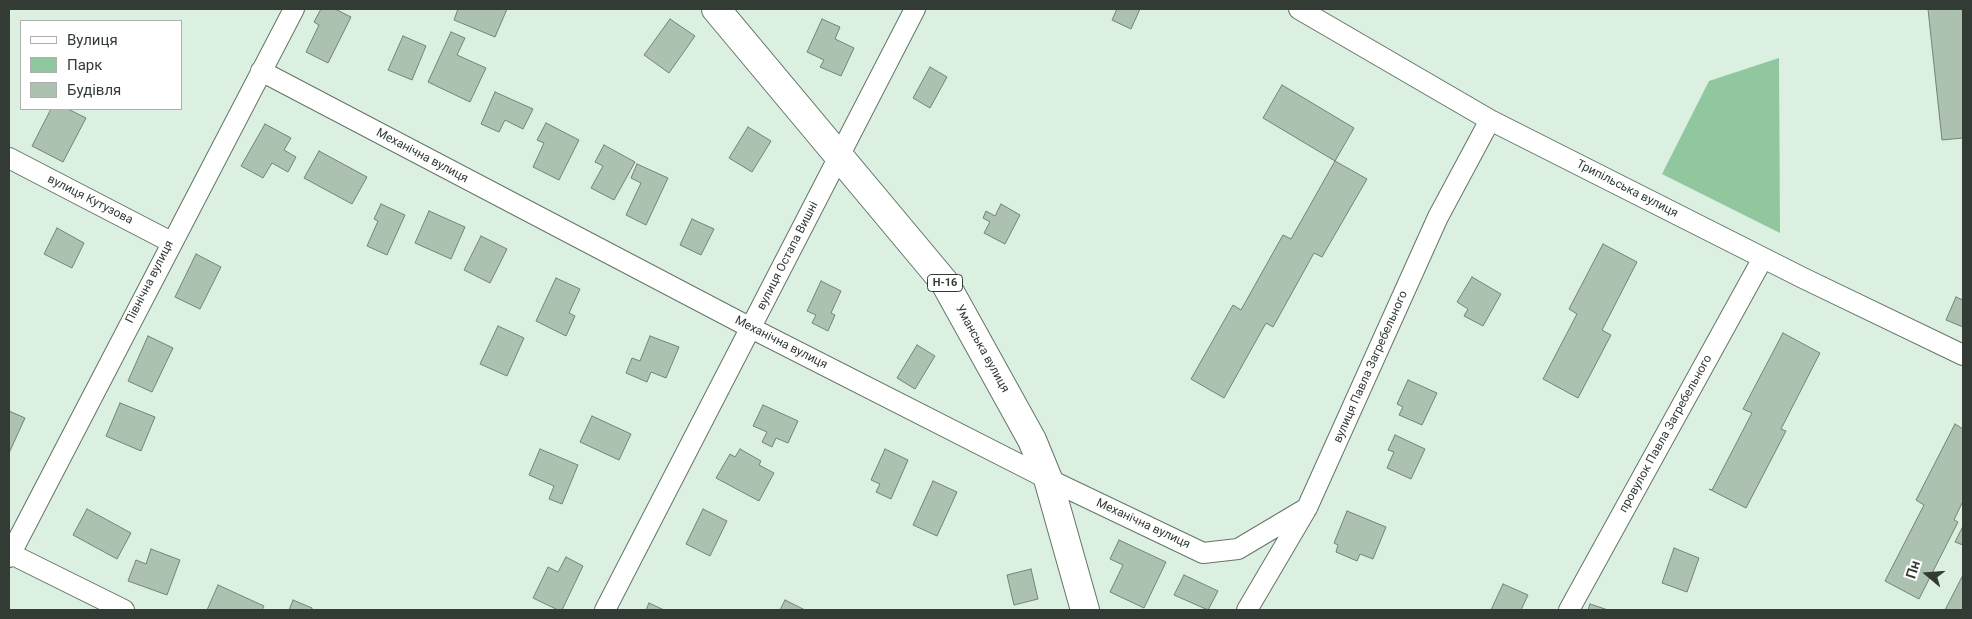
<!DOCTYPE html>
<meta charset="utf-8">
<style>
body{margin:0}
#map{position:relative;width:1972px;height:619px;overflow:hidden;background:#dbf0e0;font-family:Roboto,sans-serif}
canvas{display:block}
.frame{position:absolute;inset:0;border:10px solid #323b34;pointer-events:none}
.legend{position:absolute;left:20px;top:20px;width:162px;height:90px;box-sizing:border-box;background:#fff;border:1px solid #adb1ae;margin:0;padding:6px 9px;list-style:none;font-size:15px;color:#323b34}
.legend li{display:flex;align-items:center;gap:10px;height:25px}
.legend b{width:25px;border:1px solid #adb1ae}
.north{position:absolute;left:1902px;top:549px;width:50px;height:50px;-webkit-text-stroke:4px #fff;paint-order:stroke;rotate:288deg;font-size:14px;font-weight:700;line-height:20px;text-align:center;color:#323b34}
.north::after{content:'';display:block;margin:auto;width:18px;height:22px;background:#323b34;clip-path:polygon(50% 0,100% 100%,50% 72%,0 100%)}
</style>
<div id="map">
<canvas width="1972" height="619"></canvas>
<div class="frame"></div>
<ul class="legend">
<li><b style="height:6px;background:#fff"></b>Вулиця</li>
<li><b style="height:14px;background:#90c79f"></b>Парк</li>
<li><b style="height:14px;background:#adc1b1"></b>Будівля</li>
</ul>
<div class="north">Пн</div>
</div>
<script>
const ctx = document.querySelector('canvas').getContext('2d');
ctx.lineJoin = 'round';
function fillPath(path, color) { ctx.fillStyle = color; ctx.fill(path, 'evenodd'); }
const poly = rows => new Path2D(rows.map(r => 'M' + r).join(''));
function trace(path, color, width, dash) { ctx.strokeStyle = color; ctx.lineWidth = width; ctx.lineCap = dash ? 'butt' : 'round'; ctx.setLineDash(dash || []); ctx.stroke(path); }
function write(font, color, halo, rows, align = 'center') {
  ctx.font = font + ' Roboto,sans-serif'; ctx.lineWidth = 5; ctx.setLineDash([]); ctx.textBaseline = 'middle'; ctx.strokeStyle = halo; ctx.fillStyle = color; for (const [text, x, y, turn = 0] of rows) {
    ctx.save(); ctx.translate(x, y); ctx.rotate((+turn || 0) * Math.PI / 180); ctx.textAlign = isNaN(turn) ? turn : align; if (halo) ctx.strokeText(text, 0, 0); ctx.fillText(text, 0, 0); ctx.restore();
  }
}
const green = poly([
 [1779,58,1780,233,1662,174,1709,81]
]);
const building = poly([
 [321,9,335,9,351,17,328,63,306,52,319,25,314,22,321,9],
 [458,9,507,9,495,37,454,20,458,9],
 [1117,9,1140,9,1131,29,1112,20,1117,9],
 [1928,9,1963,9,1963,138,1942,140,1928,9],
 [670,19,695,36,669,73,644,55,670,19],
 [822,19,840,27,835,39,854,48,841,76,820,67,824,60,807,52,822,19],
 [451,32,465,38,457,55,486,68,470,102,428,82,451,32],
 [403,36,426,46,412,80,388,70,403,36],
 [930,67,947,77,930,108,913,98,930,67],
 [1282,85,1354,128,1335,161,1263,118,1282,85],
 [495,92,533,109,523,129,505,120,499,132,481,124,495,92],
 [51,109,68,109,86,118,63,162,32,146,51,109],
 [546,123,579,140,559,180,533,167,544,143,537,140,546,123],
 [265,124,291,138,284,150,296,157,288,172,272,163,263,178,241,166,265,124],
 [748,127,771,141,752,172,729,158,748,127],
 [604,145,635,162,614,200,591,188,603,166,595,162,604,145],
 [319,151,367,177,352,204,304,178,319,151],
 [1335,161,1367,179,1322,257,1314,253,1273,327,1266,323,1224,398,1191,379,1233,305,1241,310,1283,235,1291,239,1335,161],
 [637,164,668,178,646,225,626,215,641,183,631,178,637,164],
 [381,204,405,215,387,255,367,246,378,221,374,219,381,204],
 [1001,204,1020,215,1005,244,984,233,990,222,983,218,986,211,995,216,1001,204],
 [429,211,465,227,451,259,415,243,429,211],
 [692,219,714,229,701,255,680,245,692,219],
 [57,228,84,243,72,268,44,254,57,228],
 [481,236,507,249,490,283,464,270,481,236],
 [1603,244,1637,262,1602,330,1611,335,1578,398,1543,379,1577,314,1569,309,1603,244],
 [196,254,221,267,200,309,175,297,196,254],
 [1472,277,1501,294,1483,326,1464,316,1468,309,1457,302,1472,277],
 [556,278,580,289,569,313,575,316,566,336,536,321,556,278],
 [821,281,841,291,831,313,835,315,828,331,812,323,816,315,807,311,821,281],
 [1956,297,1963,300,1963,327,1946,320,1956,297],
 [498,326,524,338,507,376,480,364,498,326],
 [1783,333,1820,353,1781,429,1786,431,1746,508,1709,489,1712,490,1752,413,1743,409,1783,333],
 [148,336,173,348,152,392,128,381,148,336],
 [650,336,679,347,666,378,651,372,647,382,626,373,632,358,640,361,650,336],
 [917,345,935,356,915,389,897,378,917,345],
 [1408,380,1437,393,1422,425,1399,415,1403,407,1397,404,1408,380],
 [120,403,155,417,141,451,106,436,120,403],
 [763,405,798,421,788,443,776,438,772,447,762,442,767,432,753,426,763,405],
 [9,411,25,418,9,453,9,411],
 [592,416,631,434,619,460,580,442,592,416],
 [1955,424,1963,429,1963,501,1954,520,1958,522,1919,599,1885,581,1924,505,1916,500,1955,424],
 [1395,435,1425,449,1411,479,1387,468,1394,452,1388,450,1395,435],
 [540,449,578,465,562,504,549,499,554,486,529,475,540,449],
 [740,449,761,461,759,465,774,473,759,501,716,478,730,454,735,457,740,449],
 [885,449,908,460,891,499,876,492,880,484,871,480,885,449],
 [933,481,957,492,937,536,913,525,933,481],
 [87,509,131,533,117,559,73,535,87,509],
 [703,509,727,521,710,556,686,544,703,509],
 [1347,511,1386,527,1373,559,1360,554,1357,561,1336,552,1338,545,1334,543,1347,511],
 [1963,526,1963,545,1955,542,1963,526],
 [1119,540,1166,562,1144,608,1110,592,1123,565,1110,559,1119,540],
 [1674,548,1699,558,1687,592,1662,583,1674,548],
 [151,549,180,560,167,595,128,581,136,560,146,564,151,549],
 [566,557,583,566,562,610,558,610,533,598,548,567,558,572,566,557],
 [1031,569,1038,599,1014,605,1007,575,1031,569],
 [1184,575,1218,591,1208,610,1174,595,1184,575],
 [1963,575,1963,610,1945,610,1963,575],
 [1503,584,1528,595,1521,610,1491,610,1503,584],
 [218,585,264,606,262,610,207,610,218,585],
 [293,600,312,608,312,610,289,610,293,600],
 [785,600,805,610,780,610,785,600],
 [649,603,664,610,646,610,649,603],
 [1590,604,1608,610,1588,610,1590,604]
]);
const street = poly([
 [1299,9,1490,120,1803,278,1963,355],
 [261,71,751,328,1048,479,1203,553,1238,549,1307,508],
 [9,158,171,242],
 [9,553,124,610],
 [9,557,294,9],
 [605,610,915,9],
 [1247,610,1307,508,1438,217,1490,120],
 [1569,610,1763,258]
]);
const primary = poly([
 [716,9,945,283,1032,440,1048,479,1085,610]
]);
const shields = [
 [945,283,35]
];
const shieldNames = [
 ["Н-16",945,283]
];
const streetNames = [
 ["Механічна вулиця",422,156,28],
 ["Трипільська вулиця",1627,189,27],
 ["вулиця Кутузова",90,200,27],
 ["вулиця Остапа Вишні",788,256,-63],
 ["Північна вулиця",150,282,-63],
 ["Механічна вулиця",781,343,27],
 ["Уманська вулиця",982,349,61],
 ["вулиця Павла Загребельного",1371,367,-66],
 ["провулок Павла Загребельного",1666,434,-61],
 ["Механічна вулиця",1143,524,25]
];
fillPath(green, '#90c79f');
fillPath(building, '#adc1b1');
trace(building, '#718475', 1);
trace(street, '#637567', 22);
trace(primary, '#637567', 30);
trace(street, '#fff', 20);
trace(primary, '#fff', 28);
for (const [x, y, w] of shields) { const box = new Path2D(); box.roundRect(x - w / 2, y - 8.5, w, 17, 4); ctx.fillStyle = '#fff'; ctx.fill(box); trace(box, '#323b34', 1); }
write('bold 11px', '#323b34', null, shieldNames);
write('12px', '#323b34', '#fff', streetNames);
</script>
